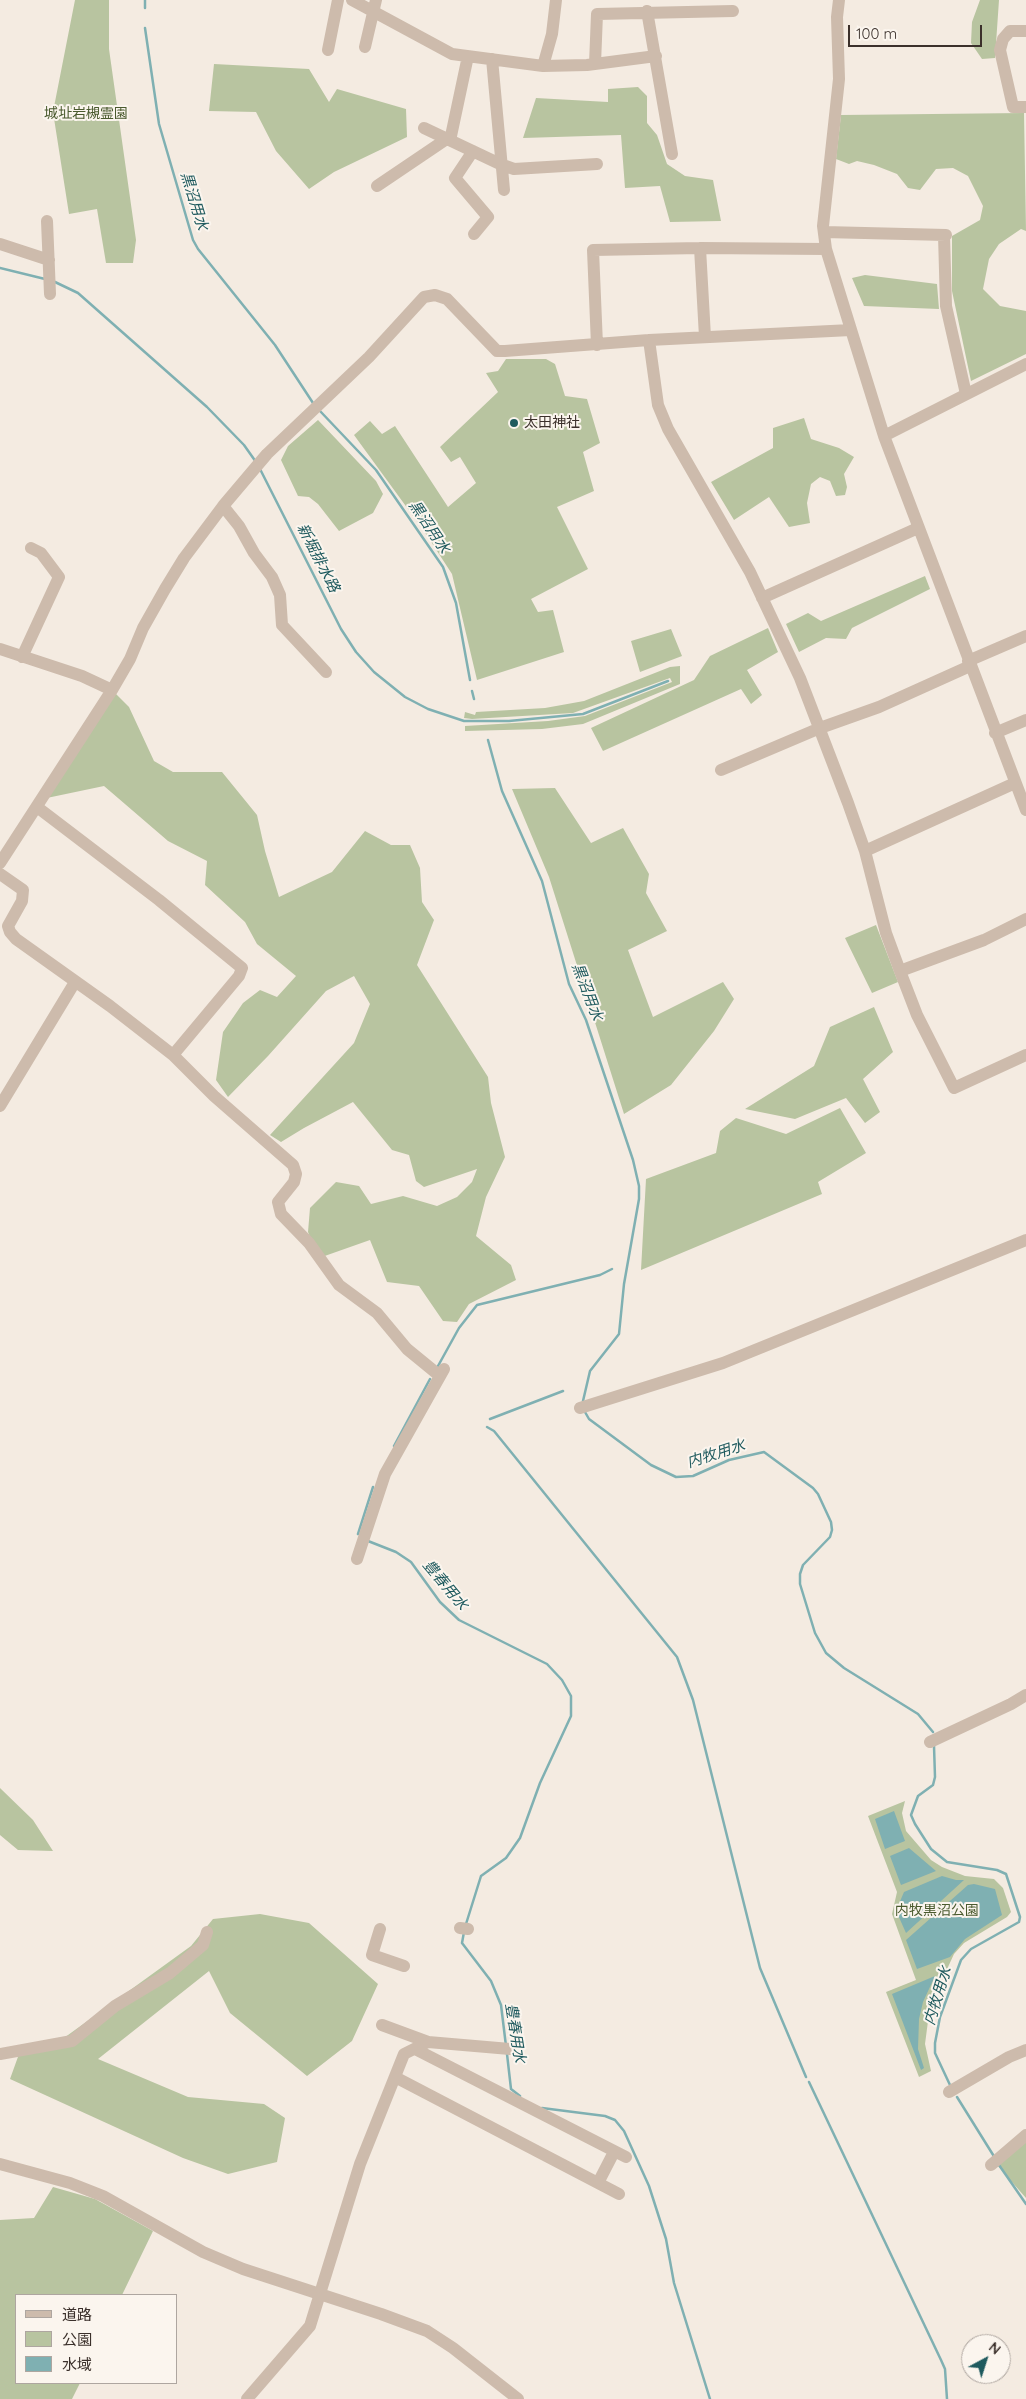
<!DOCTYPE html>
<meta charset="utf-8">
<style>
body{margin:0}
#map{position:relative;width:1026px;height:2399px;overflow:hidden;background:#f4ebe1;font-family:Quicksand,"Noto Sans JP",sans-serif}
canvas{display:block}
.legend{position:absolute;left:15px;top:2294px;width:162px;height:90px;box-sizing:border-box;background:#fbf5ee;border:1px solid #aea6a0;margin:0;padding:6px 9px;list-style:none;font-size:15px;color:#3b302b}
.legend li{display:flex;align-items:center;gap:10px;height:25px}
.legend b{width:25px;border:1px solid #aea6a0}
.north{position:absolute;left:961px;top:2334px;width:50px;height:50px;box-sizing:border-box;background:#fbf5ee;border:1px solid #aea6a0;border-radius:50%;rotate:40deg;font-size:14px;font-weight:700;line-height:20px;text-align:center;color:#3b302b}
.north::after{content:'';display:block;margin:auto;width:18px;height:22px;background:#1f5a5e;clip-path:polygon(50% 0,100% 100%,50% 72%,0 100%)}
.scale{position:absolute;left:848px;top:25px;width:134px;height:22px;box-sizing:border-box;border:2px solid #3b302b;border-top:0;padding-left:6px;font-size:15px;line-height:18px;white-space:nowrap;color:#3b302b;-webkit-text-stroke:4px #fbf5ee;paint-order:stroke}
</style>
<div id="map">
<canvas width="1026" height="2399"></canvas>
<ul class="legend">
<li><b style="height:6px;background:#cdbbac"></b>道路</li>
<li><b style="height:14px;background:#b8c4a0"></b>公園</li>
<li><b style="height:14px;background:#7fb0b2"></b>水域</li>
</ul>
<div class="north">N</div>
<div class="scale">100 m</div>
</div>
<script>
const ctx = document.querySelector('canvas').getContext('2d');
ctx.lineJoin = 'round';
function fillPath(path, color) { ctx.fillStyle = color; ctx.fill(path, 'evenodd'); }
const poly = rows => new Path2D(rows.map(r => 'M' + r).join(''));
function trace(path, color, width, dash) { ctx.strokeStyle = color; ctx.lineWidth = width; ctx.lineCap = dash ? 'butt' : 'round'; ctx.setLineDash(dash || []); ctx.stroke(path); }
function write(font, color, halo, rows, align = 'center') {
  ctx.font = font + ' Quicksand,"Noto Sans JP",sans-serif'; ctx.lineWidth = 4; ctx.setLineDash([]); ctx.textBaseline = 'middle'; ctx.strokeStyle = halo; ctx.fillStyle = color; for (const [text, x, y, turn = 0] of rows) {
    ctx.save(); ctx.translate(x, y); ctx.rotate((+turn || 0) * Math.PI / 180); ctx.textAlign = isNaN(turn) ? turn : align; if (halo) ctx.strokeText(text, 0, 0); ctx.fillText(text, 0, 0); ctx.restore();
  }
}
const green = poly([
 [75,0,109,0,109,49,136,240,133,263,106,263,97,209,69,214,53,112],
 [980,0,999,0,995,58,982,59,971,43,972,22],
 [214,64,309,69,329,102,337,89,406,109,407,137,334,172,309,189,276,151,256,112,209,111],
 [638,87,647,96,647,123,657,135,667,164,685,176,713,180,721,221,670,222,660,186,625,188,621,135,523,138,536,98,608,102,608,89],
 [1024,113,1026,231,1021,229,999,244,989,259,983,289,1000,306,1026,311,1026,354,971,381,952,291,952,236,980,220,983,206,968,176,953,168,936,169,920,190,908,188,897,174,874,165,857,161,849,164,836,159,841,115],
 [865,275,937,284,939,309,864,306,852,278],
 [506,359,546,359,555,364,565,396,587,399,600,443,583,452,594,491,557,507,588,569,531,599,538,612,553,610,564,652,477,680,452,574,424,531,354,435,370,421,382,434,395,426,448,507,476,483,460,457,451,462,440,447,498,392,486,373,498,371],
 [804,418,811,439,839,448,854,457,844,474,847,487,845,495,836,496,830,481,820,477,811,484,807,503,810,523,789,527,769,497,734,520,711,482,773,448,773,428],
 [318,420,376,481,383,494,373,513,339,531,318,504,309,497,298,496,281,460,288,446],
 [925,576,930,589,852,628,846,639,826,638,799,652,786,624,808,613,821,621],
 [768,628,778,652,747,670,762,695,751,704,741,689,603,751,591,728,694,680,710,656],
 [671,629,682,656,640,672,631,641],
 [680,666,680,684,583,724,542,729,465,731,465,726,548,721,585,716,672,682,670,678,573,713,472,719,464,718,465,712,475,715,476,712,545,708,584,701,670,667],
 [112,690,129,707,154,761,173,772,222,772,257,815,265,851,279,897,332,872,365,831,391,845,410,845,420,868,422,902,434,920,417,965,488,1077,491,1103,505,1157,486,1197,476,1236,511,1265,516,1280,469,1304,457,1322,443,1321,419,1286,387,1282,370,1240,319,1258,308,1232,310,1208,336,1182,359,1186,371,1204,403,1196,437,1206,457,1197,472,1182,477,1169,424,1187,416,1181,409,1155,392,1150,353,1102,304,1128,281,1142,270,1135,354,1043,370,1004,354,976,326,991,268,1056,228,1097,216,1080,223,1032,243,1003,260,990,277,997,296,976,257,944,245,922,205,885,207,861,168,841,104,786,42,799],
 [555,788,591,843,623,828,649,874,646,893,667,931,628,950,653,1017,723,982,734,999,714,1031,671,1085,624,1114,549,877,512,789],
 [876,925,898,982,872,993,845,938],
 [874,1007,893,1052,863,1079,880,1112,865,1123,846,1098,795,1119,745,1109,814,1066,830,1027],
 [840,1108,866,1153,818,1182,822,1194,641,1270,646,1179,716,1153,720,1131,736,1118,786,1134],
 [0,1788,33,1820,53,1851,18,1850,0,1835],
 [905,1801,902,1813,906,1831,931,1860,942,1867,965,1876,994,1879,1003,1888,1011,1912,1007,1917,964,1943,954,1954,930,2006,925,2044,931,2071,919,2077,886,1992,916,1980,892,1914,897,1892,868,1816],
 [260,1914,309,1923,378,1984,352,2041,307,2076,230,2013,209,1971,98,2059,188,2097,264,2104,285,2118,277,2162,228,2174,183,2158,10,2079,19,2054,57,2043,191,1946,213,1919],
 [1026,2140,1026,2198,997,2165],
 [53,2187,95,2199,153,2231,122,2295,16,2295,16,2383,80,2383,72,2399,0,2399,0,2220,34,2218]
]);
const water = poly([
 [894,1811,905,1841,885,1849,875,1819],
 [909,1848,936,1871,901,1885,890,1856],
 [942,1876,956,1880,964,1880,906,1933,898,1915,898,1906,904,1892],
 [974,1884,995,1889,1002,1915,965,1939,950,1957,917,1969,906,1940,968,1885],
 [935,1976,923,2002,919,2019,918,2049,924,2068,921,2070,892,1994]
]);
const stream = poly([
 [145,0,145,8],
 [145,28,159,124,193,240,198,249,275,345,313,403],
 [0,268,45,279],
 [55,282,78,293,207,407,244,445,256,462],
 [320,411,376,470,443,567,456,603,470,680],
 [260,469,341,629,356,652,374,672,405,697,428,709,464,721,509,721,583,714,668,681],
 [472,691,474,699],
 [488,740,502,791,542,881,569,984,586,1020,633,1160,639,1186,639,1199,624,1284,619,1334,590,1371,583,1401],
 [438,1366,459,1328,477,1305,600,1275,612,1269],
 [585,1412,589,1419,651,1465,676,1477,693,1476,729,1460,764,1452,813,1488,818,1494,831,1522,832,1530,830,1537,803,1565,800,1574,800,1584,815,1633,826,1653,844,1668,918,1714,933,1732],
 [490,1419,563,1391],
 [487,1427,494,1431,677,1657,693,1700,760,1968,806,2077],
 [394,1446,430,1379],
 [358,1534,373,1487],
 [368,1541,396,1552,411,1562,440,1602,459,1620,547,1664,562,1680,571,1696,571,1716,540,1783,520,1838,506,1858,481,1876,466,1924],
 [934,1746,935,1777,933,1785,918,1796,911,1815,915,1824,931,1849,947,1862,997,1870,1006,1874,1020,1917,1019,1922,971,1949,961,1960,940,2017,935,2043,935,2053,950,2085],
 [464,1932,462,1943,491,1981,501,2005,506,2046],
 [507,2054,511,2089,520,2096],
 [809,2082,941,2360,945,2369,947,2399],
 [957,2097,995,2158],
 [542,2108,605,2116,615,2120,624,2131,649,2186,666,2239,674,2283,710,2399],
 [999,2165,1026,2204]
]);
const minor = poly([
 [352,0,452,54,543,66,587,65,656,56],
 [839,0,837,17,839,79,823,226,826,249,884,436,1026,810],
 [647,11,672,154],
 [1026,31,1010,31,1003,39,1000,50,1013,107,1026,107],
 [365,47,376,0],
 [328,50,338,0],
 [492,59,504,190],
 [595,64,597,14,733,11],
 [543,66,552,34,556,0],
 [424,128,500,164,514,169,597,164],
 [473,151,455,178,488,217,474,234],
 [377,186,451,136,468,56],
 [47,221,50,294],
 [824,232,946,235],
 [944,235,946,306,966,394],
 [0,244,49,260],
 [700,248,705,337],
 [649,340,658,405,668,429,750,572,800,678,848,803,865,851,886,933,900,971,917,1015,954,1088,1026,1055],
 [597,345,593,250,700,248,826,249],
 [884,436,1026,364],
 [223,506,239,526,254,553,272,577,280,595,282,625,326,672],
 [762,598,918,528],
 [0,649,82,676,112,690],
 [22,657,59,577,41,553,31,548],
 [968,661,1026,636],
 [995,733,1026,720],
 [721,770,820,728,879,707,970,666],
 [37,807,159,900,242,968,239,976,173,1055],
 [865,851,1015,783],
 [0,863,112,690,130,659,143,628,165,589,184,558,223,506,267,454,369,357,424,297,435,295,447,299,497,351,505,351,649,340,851,330],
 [0,874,23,890,22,901,8,926,10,932,16,939,110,1006,173,1055,214,1096,293,1165,296,1174,294,1182,278,1202,281,1214,309,1243,339,1285,377,1313,407,1349,440,1376],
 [900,971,984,940,1026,919],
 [0,1106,75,982],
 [580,1408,723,1363,1026,1240],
 [357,1559,385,1474,444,1369],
 [930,1742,1011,1704,1026,1695],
 [460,1928,468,1929],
 [380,1929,372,1955,404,1966],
 [382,2025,428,2042],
 [415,2049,626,2157],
 [0,2054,72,2041,115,2006,170,1973,203,1945,207,1932],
 [395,2077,619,2194],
 [949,2092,1009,2057,1026,2050],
 [0,2164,70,2183,103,2196,203,2252,243,2269,381,2314,427,2331,453,2348,518,2399],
 [991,2165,1026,2135],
 [598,2183,614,2152],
 [247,2399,310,2326,360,2164,404,2054,428,2042,510,2049]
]);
const markers = [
 [514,423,5,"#1f5a5e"]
];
const parkNames = [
 ["城址岩槻霊園",86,114],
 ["内牧黒沼公園",937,1911]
];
const poiNames = [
 ["太田神社",524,423]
];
const waterNames = [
 ["黒沼用水",194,201,73],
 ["黒沼用水",429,527,56],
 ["新堀排水路",318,558,63],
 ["黒沼用水",587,992,69],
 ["内牧用水",716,1454,-18],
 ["豊春用水",445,1585,50],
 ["内牧用水",938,1996,-73],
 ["豊春用水",515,2033,81]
];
fillPath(green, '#b8c4a0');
fillPath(water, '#7fb0b2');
trace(stream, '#7fb0b2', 2.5);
trace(minor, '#cdbbac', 12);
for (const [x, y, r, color] of markers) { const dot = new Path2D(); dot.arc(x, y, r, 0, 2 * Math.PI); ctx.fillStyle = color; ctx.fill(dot); trace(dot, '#fbf5ee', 2); }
write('14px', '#4a5a2e', '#fbf5ee', parkNames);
write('14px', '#3b302b', '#fbf5ee', poiNames, 'left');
write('italic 15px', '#1f5a5e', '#fbf5ee', waterNames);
</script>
